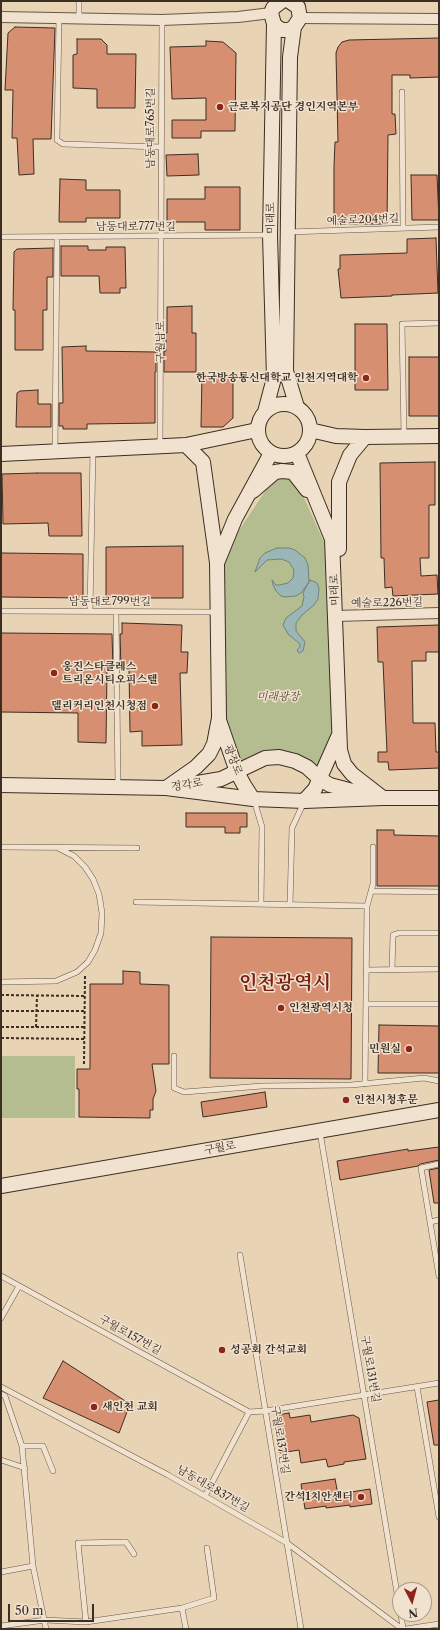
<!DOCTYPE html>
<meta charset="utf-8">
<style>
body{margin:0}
#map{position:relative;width:440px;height:1630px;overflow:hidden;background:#e8d3b5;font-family:"Libre Caslon Text",serif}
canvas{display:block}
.frame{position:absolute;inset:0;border:2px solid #3b2e22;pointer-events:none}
.north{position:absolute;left:392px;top:1582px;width:40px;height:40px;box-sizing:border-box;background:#f0e2cf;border:1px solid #a89a8a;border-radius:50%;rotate:174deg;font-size:11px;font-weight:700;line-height:16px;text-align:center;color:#3b2e22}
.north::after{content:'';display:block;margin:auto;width:14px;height:18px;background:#8f2418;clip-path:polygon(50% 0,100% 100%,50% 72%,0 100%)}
.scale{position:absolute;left:8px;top:1604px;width:86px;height:18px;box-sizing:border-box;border:2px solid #3b2e22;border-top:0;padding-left:5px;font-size:12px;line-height:14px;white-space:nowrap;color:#3b2e22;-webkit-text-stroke:3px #f0e2cf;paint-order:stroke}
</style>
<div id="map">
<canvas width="440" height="1630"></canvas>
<div class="frame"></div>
<div class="north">N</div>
<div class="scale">50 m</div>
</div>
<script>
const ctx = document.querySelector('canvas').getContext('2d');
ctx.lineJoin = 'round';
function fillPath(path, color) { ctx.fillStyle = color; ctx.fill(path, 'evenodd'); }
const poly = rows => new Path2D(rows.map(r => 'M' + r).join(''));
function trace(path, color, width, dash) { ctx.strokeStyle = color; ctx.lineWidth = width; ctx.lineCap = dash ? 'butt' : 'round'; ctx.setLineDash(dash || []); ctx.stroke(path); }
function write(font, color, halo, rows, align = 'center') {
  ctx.font = font + ' "Libre Caslon Text","Noto Serif KR",serif'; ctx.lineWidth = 3; ctx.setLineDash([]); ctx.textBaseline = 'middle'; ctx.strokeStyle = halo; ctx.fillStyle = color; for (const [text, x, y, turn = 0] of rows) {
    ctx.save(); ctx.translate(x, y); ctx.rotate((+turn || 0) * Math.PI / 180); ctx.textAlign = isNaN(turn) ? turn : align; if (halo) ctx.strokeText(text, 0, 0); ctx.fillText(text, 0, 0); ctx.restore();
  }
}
const green = poly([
 [283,478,294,481,305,500,334,564,339,735,320,779,279,757,237,772,219,718,217,563,272,481],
 [1,1056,75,1056,75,1118,1,1118]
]);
const water = poly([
 [277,548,289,548,295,550,305,558,308,565,309,582,301,593,296,596,285,597,281,596,276,591,273,585,272,580,276,585,279,585,288,583,293,578,294,570,289,562,281,559,267,560,255,572,260,558,265,553,277,548],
 [310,580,317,583,319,588,318,599,314,605,302,615,296,623,296,631,305,642,303,651,299,653,297,650,300,647,300,644,288,634,283,625,286,618,302,606,304,597,303,593,310,580]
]);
const building = poly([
 [15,27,55,28,51,139,33,139,34,174,19,175,17,138,12,138,13,90,5,90,8,33,15,27],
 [439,38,439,77,410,78,410,75,392,75,392,114,395,114,396,134,388,135,387,224,334,224,334,167,335,142,338,142,336,53,338,47,342,42,349,40,439,38],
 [77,39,101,39,107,45,107,54,136,54,135,108,97,108,97,89,73,88,73,55,77,54,77,39],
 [206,41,223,42,236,53,235,131,201,131,201,138,172,138,172,120,206,120,206,98,172,99,170,47,206,46,206,41],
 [198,154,199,175,167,176,166,155,198,154],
 [411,175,437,175,439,220,412,220,411,175],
 [60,179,86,180,86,190,120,190,120,218,86,218,86,222,59,222,60,179],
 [205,187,240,187,240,230,205,230,205,222,167,222,167,199,205,199,205,187],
 [436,238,438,293,392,295,392,296,341,298,338,269,340,269,340,255,407,253,407,239,436,238],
 [61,246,88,246,88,250,106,250,106,247,125,247,126,288,120,288,120,293,100,293,99,276,61,276,61,246],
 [53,248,53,277,47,277,47,310,43,310,43,350,15,350,15,310,13,310,14,252,17,249,53,248],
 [192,306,192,333,196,333,196,372,164,372,164,351,166,351,166,333,167,333,167,307,192,306],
 [355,324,387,324,388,390,355,390,355,324],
 [86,346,86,351,156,352,156,372,155,372,155,423,87,424,87,429,63,429,63,426,59,426,59,403,63,403,62,347,86,346],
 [409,357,439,357,439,416,409,416,409,357],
 [202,375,233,376,233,418,223,427,201,427,202,375],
 [38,390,38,404,51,404,51,427,16,427,17,393,20,391,38,390],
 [435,462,435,505,429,505,429,558,420,558,421,576,437,575,438,594,393,596,392,587,385,588,384,558,381,558,380,463,435,462],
 [37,473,81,473,82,536,49,536,48,523,3,524,2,474,37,473],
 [183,546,183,598,106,598,106,547,183,546],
 [1,553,83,554,83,598,1,597,1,553],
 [122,623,182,625,181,652,188,652,187,673,180,673,182,745,142,746,142,731,130,732,129,669,121,669,120,634,122,634,122,623],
 [439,625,439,652,426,652,426,661,412,661,413,723,435,723,436,752,439,752,439,768,389,770,388,762,378,762,378,752,387,752,383,662,378,662,377,627,439,625],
 [1,633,112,634,113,669,107,669,106,743,78,742,78,713,1,712,1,633],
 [186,813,247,813,247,827,240,827,240,833,225,833,225,827,186,827,186,813],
 [377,830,394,830,394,835,439,836,439,886,377,886,377,830],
 [211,937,352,938,351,1079,210,1078,211,937],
 [123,971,140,972,140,984,169,985,169,1064,152,1064,156,1091,153,1099,153,1110,150,1110,150,1118,79,1117,79,1089,77,1089,77,1069,90,1069,90,984,123,984,123,971],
 [379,1025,439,1026,439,1073,378,1073,379,1025],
 [265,1092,267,1107,203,1117,201,1102,265,1092],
 [439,1147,439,1160,420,1164,418,1166,340,1180,337,1161,408,1149,408,1151,439,1147],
 [439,1168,439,1203,434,1203,429,1170,439,1168],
 [63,1361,130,1404,119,1433,43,1398,63,1361],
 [439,1400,439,1445,434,1445,427,1402,439,1400],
 [289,1413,290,1418,310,1415,311,1422,353,1415,359,1418,366,1459,344,1462,344,1464,328,1467,326,1459,301,1463,299,1450,280,1453,274,1421,278,1415,289,1413],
 [335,1479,338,1494,370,1489,372,1504,350,1507,350,1505,326,1508,326,1506,305,1509,301,1484,335,1479]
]);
const path = poly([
 [1,995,85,996],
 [1,1011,85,1011],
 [1,1027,84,1027],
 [36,1027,37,995],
 [1,1038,84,1039],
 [84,1064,85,976]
]);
const lane = poly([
 [79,1,79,18],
 [59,18,57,140,63,144,161,147],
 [402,92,403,228],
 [288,232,439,227],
 [1,237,270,235],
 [404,435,402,324,439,323],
 [160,445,162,20],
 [55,450,57,237],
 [1,611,216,612],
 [90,611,93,450],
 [116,612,118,786],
 [254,800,262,827,261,904],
 [1,847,137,848],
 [371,891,439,892],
 [136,902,367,906],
 [290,905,292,828,304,802],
 [366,970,439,969],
 [392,970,393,935,399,933,439,933],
 [1,982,56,981,77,972,88,962,95,950,101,933,102,913,99,894,93,879,85,867,74,856,56,847],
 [366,1004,439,1004],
 [174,1056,174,1088,184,1092,262,1086,351,1085,424,1078,439,1081],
 [365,1084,367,906,373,884,373,847],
 [320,1132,400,1611],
 [439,1164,421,1168,439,1276],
 [430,1222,439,1220],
 [240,1255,301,1629],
 [1,1276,249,1412,265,1411,439,1383],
 [1,1318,19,1286],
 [1,1387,168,1475,287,1543,402,1629],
 [417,1387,439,1517],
 [1,1394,5,1396,22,1446,33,1566,46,1629],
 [22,1446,43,1446,53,1471],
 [1,1460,25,1468],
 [205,1496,249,1412],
 [1,1572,33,1566],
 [182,1608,214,1598,207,1548],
 [401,1614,403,1629],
 [86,1622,78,1543,126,1542,134,1554],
 [1,1626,45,1620,86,1622,182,1608,186,1629],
 [406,1629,439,1624]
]);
const street = poly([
 [1,17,162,20,238,17,271,13],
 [300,18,439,19],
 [336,616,439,613]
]);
const secondary = poly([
 [282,1,273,8,271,13,274,24,278,28,283,30,289,30,294,27,300,18,298,7,289,1],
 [294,27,290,57,286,371,297,407],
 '258 430a26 26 0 1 1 52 0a26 26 0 1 1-52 0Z',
 [265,412,274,378,270,235,274,24],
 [310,430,336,436,365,437,439,436],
 [186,445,203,462,217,563],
 [297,453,332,539,340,750,344,764,352,774,383,798],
 [1,454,186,445,257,430],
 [253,491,275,472,282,471,293,472,307,490],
 [339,549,339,482,350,455,365,437],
 [219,720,237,772,244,785,253,799],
 [1,785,166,788,253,799,304,801,383,798,439,798],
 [186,785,221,779,265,758,279,757,295,761,307,767,320,779,330,785,364,794],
 [166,788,196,767,209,754,214,744,219,718,217,563,235,519,271,453],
 [304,801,315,789,338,737],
 [1,1186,439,1110]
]);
const markers = [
 [220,107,4,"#8f2418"],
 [366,378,4,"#8f2418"],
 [54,673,4,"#8f2418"],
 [155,706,4,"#8f2418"],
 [281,1008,4,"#8f2418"],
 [409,1049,4,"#8f2418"],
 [346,1100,4,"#8f2418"],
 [222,1350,4,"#8f2418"],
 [94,1407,4,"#8f2418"],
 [361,1497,4,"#8f2418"]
];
const poiNames = [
 ["근로복지공단 경인지역본부",228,107],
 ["한국방송통신대학교 인천지역대학",358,378,"right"],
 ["웅진스타클레스",62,667],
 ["트리온시티오피스텔",62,680],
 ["델리커리인천시청점",147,706,"right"],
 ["인천광역시청",289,1008],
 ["민원실",401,1049,"right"],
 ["인천시청후문",354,1100],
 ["성공회 간석교회",230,1350],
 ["새인천 교회",102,1407],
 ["간석1치안센터",353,1497,"right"]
];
const streetNames = [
 ["남동대로765번길",151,128,-90],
 ["미래로",271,218,-90],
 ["예술로204번길",363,220,-2],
 ["남동대로777번길",136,227],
 ["구월남로",161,342,-90],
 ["미래로",335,590,-92],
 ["남동대로799번길",110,602],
 ["예술로226번길",387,603,-1],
 ["광장로",233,760,68],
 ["정각로",187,785,-9],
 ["구월로",220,1148,-10],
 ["구월로157번길",130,1335,29],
 ["구월로131번길",370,1369,80],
 ["구월로137번길",280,1440,81],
 ["남동대로837번길",213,1489,30]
];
const parkNames = [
 ["미래광장",278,697]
];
const townNames = [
 ["인천광역시",285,984]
];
fillPath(green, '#b4bd8f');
fillPath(water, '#9bb6b7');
trace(water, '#75807b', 1);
fillPath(building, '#d78f71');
trace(building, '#3b2e22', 1);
trace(lane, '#665747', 6);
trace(street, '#665747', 12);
trace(secondary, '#3b2e22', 16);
trace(path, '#3b2e22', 2, [3, 2]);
trace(lane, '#f0e2cf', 5);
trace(street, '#f0e2cf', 10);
trace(secondary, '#f0e2cf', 14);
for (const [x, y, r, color] of markers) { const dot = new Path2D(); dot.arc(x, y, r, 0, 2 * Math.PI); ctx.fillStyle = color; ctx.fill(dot); trace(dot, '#f0e2cf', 1.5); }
write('bold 11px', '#3b2e22', '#f0e2cf', poiNames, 'left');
write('11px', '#3b2e22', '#f0e2cf', streetNames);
write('italic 11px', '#534b38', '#f0e2cf', parkNames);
write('bold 19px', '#7a1f14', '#f0e2cf', townNames);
</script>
